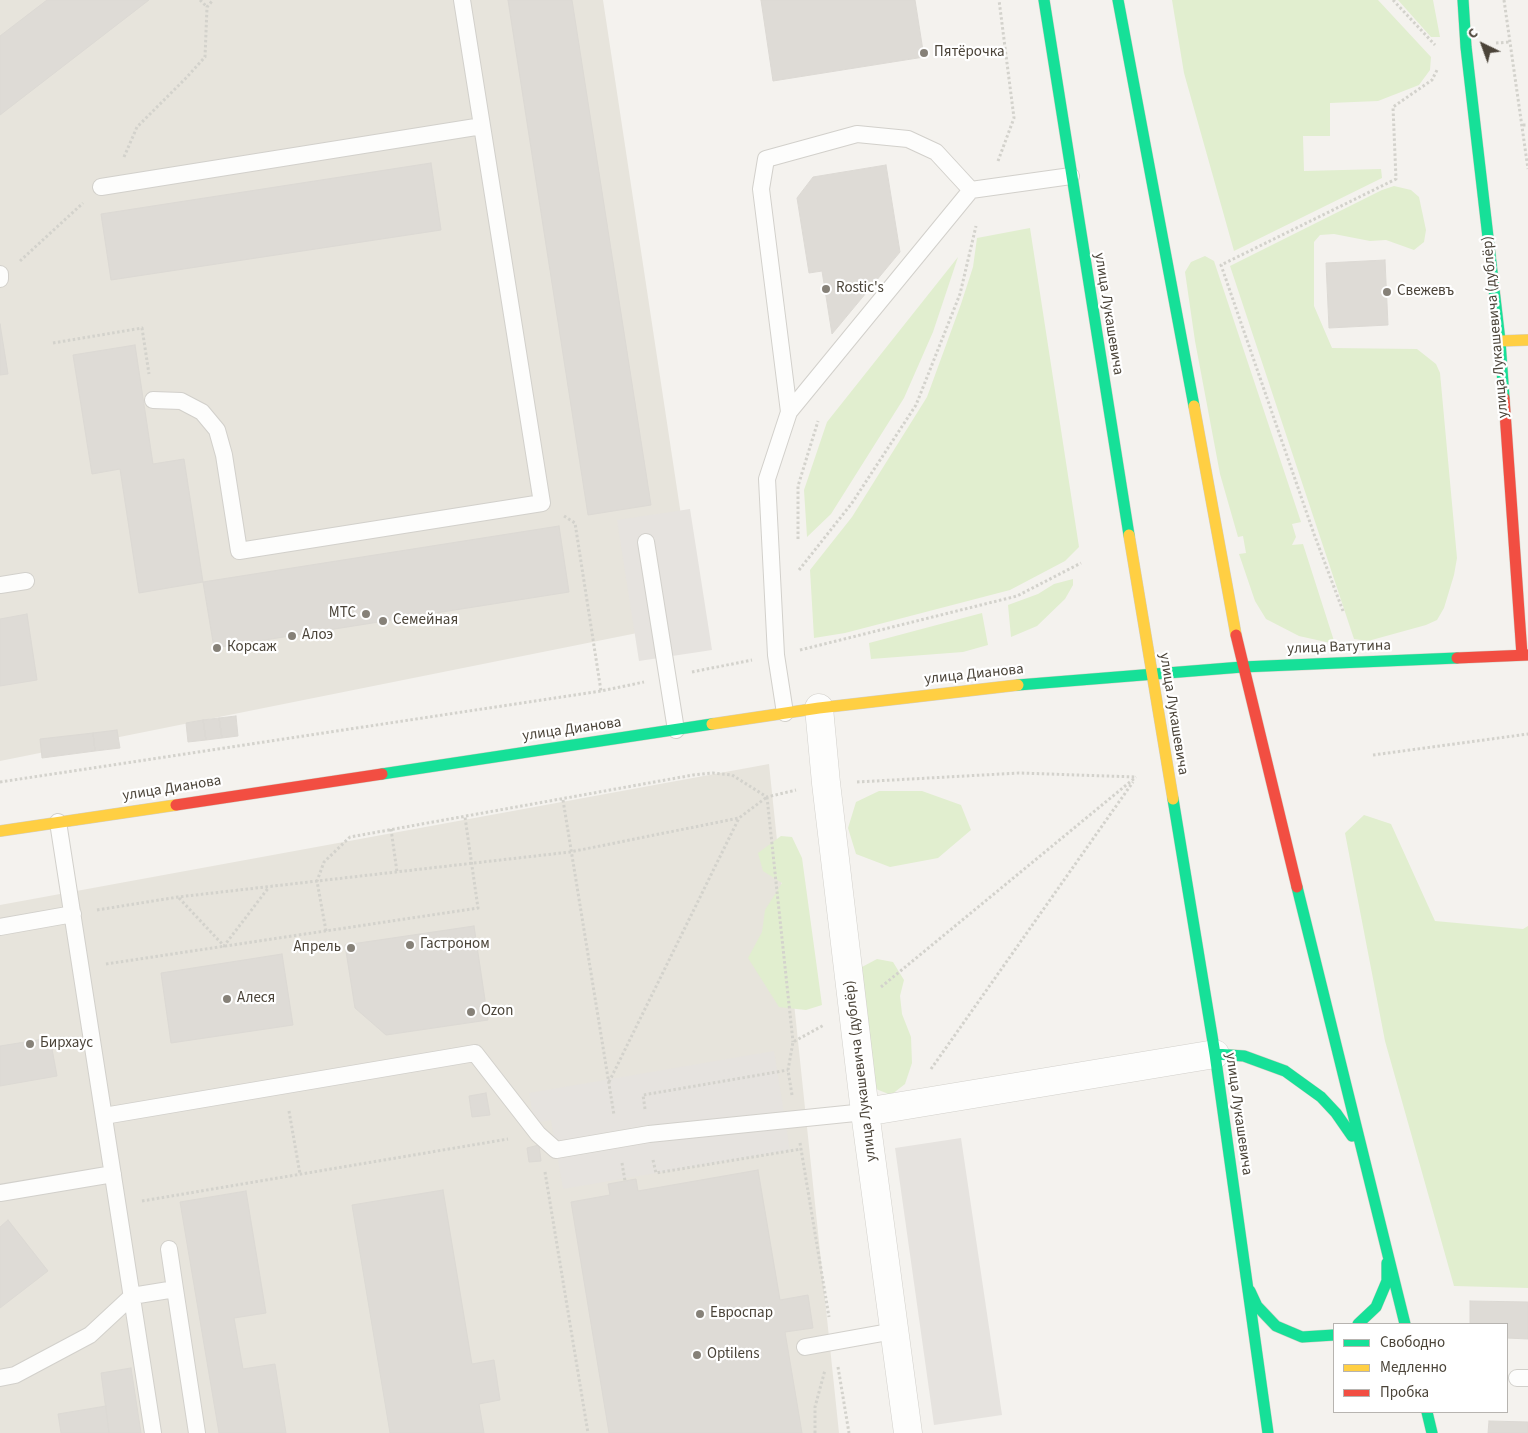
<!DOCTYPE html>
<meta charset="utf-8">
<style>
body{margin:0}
#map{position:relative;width:1528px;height:1433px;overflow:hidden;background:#f4f2ee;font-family:"Source Sans 3",sans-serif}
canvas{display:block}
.legend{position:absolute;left:1333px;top:1323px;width:175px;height:90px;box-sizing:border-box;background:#fff;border:1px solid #b7b4b0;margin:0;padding:6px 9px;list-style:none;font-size:15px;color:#4b4439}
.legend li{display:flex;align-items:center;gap:10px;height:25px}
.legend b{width:25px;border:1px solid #b7b4b0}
.north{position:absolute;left:1458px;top:20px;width:50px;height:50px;-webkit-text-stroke:4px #fff;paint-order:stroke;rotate:318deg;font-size:14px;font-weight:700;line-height:20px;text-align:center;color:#4b4439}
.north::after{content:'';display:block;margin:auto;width:18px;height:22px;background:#4b4439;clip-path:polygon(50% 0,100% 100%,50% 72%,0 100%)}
</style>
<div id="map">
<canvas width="1528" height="1433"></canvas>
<ul class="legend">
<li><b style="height:6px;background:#16e098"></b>Свободно</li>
<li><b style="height:6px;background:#ffcf43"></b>Медленно</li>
<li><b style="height:6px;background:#f24e42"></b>Пробка</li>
</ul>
<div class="north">С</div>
</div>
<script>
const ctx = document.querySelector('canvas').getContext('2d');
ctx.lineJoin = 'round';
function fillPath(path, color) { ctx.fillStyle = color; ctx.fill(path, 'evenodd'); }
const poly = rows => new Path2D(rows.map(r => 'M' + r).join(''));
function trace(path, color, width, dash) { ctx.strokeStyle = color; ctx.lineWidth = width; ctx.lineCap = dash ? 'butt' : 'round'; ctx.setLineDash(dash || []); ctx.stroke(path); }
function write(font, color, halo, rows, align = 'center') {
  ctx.font = font + ' "Source Sans 3",sans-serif'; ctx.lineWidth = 4.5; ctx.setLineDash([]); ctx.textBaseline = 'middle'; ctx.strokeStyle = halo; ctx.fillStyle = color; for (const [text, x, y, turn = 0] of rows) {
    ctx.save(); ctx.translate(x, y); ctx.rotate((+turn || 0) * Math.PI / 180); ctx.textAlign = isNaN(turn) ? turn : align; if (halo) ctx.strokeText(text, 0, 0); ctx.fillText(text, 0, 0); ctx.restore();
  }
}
const residential = poly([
 [0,0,603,0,697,621,0,761],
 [769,764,839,1433,0,1433,0,905]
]);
const green = poly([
 [1172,0,1378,0,1431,57,1430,70,1419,85,1378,101,1330,103,1330,136,1303,136,1304,171,1381,169,1382,178,1234,251,1184,73],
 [1398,0,1433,0,1440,37,1431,37],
 [1394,186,1411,190,1419,197,1426,230,1424,242,1414,250,1386,240,1370,241,1334,234,1320,235,1314,242,1314,306,1332,348,1417,349,1436,364,1440,373,1457,558,1454,575,1444,608,1437,620,1426,625,1368,641,1354,639,1230,266,1382,190],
 [1030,228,1079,547,1065,561,1010,590,845,633,814,638,810,570,852,517,927,397,961,304,973,267,977,238],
 [1205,256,1214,261,1301,522,1292,524,1296,537,1292,545,1303,544,1335,644,1299,636,1266,619,1255,601,1239,554,1246,553,1243,536,1238,537,1220,474,1195,341,1185,272,1191,262],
 [958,257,933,332,904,398,831,514,807,537,804,490,827,422],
 [1073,579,1073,585,1065,599,1037,626,1011,637,1008,605,1038,594,1054,584],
 [982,613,988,645,963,652,871,659,869,643],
 [879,791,922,791,961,805,971,830,938,858,890,867,856,854,848,828,856,802],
 [1364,815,1391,824,1435,921,1523,929,1528,926,1528,1288,1454,1286,1385,1041,1345,833],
 [781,836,792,837,802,858,822,1005,806,1010,779,1007,748,958,762,932,765,910,782,883,763,871,758,853],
 [877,959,893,962,904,980,900,996,902,1014,911,1037,912,1063,905,1084,891,1095,876,1089,868,1064,862,967]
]);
const parking = poly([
 [690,509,712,650,639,661,617,520],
 [774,1051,790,1150,563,1189,551,1120,534,1123,529,1093],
 [961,1138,1002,1415,934,1425,895,1148]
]);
const building = poly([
 [47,0,149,0,0,115,0,36,47,0],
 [508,0,572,0,651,505,588,515,508,0],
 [761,0,915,0,924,57,773,81,761,0],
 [431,163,441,230,111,280,101,214,431,163],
 [886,165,900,252,832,334,822,271,809,273,797,198,813,177,886,165],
 [1385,260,1388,325,1329,328,1326,263,1385,260],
 [0,324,8,374,0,375,0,324],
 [135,345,153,464,184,459,203,582,139,593,120,469,92,474,73,355,135,345],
 [559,526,569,592,214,648,203,582,559,526],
 [27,614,37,680,0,686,0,619,27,614],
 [236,716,238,736,222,738,219,718,236,716],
 [219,718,222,738,206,740,203,720,219,718],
 [203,720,206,740,188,742,186,723,203,720],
 [117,730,120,748,95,751,93,733,117,730],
 [93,733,95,751,42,758,40,739,93,733],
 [474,926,488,1020,386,1035,355,1008,345,945,474,926],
 [282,954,293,1025,171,1043,161,973,282,954],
 [50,1038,57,1076,0,1086,0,1046,50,1038],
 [486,1093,490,1115,472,1117,469,1096,486,1093],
 [539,1145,541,1161,529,1162,527,1148,539,1145],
 [758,1170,780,1300,808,1295,813,1328,785,1332,802,1433,609,1433,571,1202,610,1195,608,1184,636,1179,638,1191,758,1170],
 [443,1190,472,1364,494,1360,500,1400,479,1404,484,1433,390,1433,352,1205,443,1190],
 [246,1191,266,1313,234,1318,243,1369,275,1364,286,1433,219,1433,180,1202,246,1191],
 [8,1220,48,1271,0,1308,0,1227,8,1220],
 [1470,1301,1528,1302,1528,1339,1507,1338,1507,1324,1470,1324,1470,1301],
 [131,1368,141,1433,109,1433,101,1373,131,1368],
 [106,1406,109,1433,61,1433,58,1414,106,1406],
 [1489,1421,1528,1422,1528,1433,1488,1433,1489,1421]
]);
const path = poly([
 [200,0,207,7],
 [1393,0,1435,45],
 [1504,0,1528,169],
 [1496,43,1510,42],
 [1523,125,1528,125],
 [124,157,137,127,186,78,205,57,207,7,213,0],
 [998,161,1014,118,999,0],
 [20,261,83,203],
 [53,343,142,328,149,374],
 [564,516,575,523,601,691],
 [798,539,798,486,818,421],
 [799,570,852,503,916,405,960,294,976,226],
 [1343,611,1314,534,1221,265,1396,179,1393,107,1432,80,1437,70],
 [800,650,1017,596,1081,563],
 [692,672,752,660],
 [1373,755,1528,734],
 [0,782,601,691,644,682],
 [857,782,1019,773,1136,777],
 [767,797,793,1042],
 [563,800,614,1115],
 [391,829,397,872],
 [179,898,224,946,269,887],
 [97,910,178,897,570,852,739,818,767,797],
 [326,931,317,881,324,862,350,837,693,775,713,773,732,775,767,797,796,790],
 [106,964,478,908,465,817],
 [881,987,1136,777],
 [931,1069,1133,782],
 [609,1082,739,818],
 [792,1095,788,1070,793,1042,824,1025],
 [645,1109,643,1095,788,1070],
 [289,1111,300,1174],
 [800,1143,829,1317],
 [653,1160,656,1173,801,1149],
 [622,1163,625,1181],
 [545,1172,588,1433],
 [142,1201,508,1139],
 [838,1367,849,1433],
 [815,1433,815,1407,825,1370]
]);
const lane = poly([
 [101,187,482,126],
 [0,274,0,279],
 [153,400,181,401,202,412,217,430,224,455,239,551,542,503,462,0],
 [789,412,761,189,766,159,857,134,908,139,936,152,971,190],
 [646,542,676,730],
 [0,585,26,581],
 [785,713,776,655,767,479,789,412,971,190,1071,176],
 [58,822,153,1433],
 [0,927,73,914],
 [104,1116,475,1053,538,1134,556,1150,649,1134,865,1112],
 [0,1193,113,1174],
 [169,1249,175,1289],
 [805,1347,894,1331],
 [0,1378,15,1375,90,1335,132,1296,175,1289,197,1433],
 [1517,1378,1528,1378]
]);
const street = poly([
 [819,708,826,783,865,1112,908,1433],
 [865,1112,1215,1054]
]);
const fast = poly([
 [1044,0,1129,535],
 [1118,0,1194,406],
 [1463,0,1466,47,1500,341,1504,398],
 [1018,685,1242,667,1457,658],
 [382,774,712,724],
 [1173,799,1215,1054,1268,1433],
 [1297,887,1405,1324],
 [1215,1054,1244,1056,1285,1071,1321,1097,1336,1113,1352,1136],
 [1250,1291,1257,1306,1276,1326,1302,1337,1334,1335],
 [1358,1324,1376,1307,1387,1281,1387,1263],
 [1427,1412,1432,1433]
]);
const slow = poly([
 [1500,341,1528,340],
 [1194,406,1236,635],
 [1129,535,1173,799],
 [712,724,819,708,1018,685],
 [0,831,176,805]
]);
const jam = poly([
 [1504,398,1522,655],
 [1236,635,1297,887],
 [1457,658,1528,655],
 [176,805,382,774]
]);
const markers = [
 [924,53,5,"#868178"],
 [826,289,5,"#868178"],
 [1387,292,5,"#868178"],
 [366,614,5,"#868178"],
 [383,621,5,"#868178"],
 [292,636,5,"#868178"],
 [217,648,5,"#868178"],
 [410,945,5,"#868178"],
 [351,948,5,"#868178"],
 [227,999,5,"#868178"],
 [471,1012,5,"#868178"],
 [30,1044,5,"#868178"],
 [700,1314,5,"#868178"],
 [697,1355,5,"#868178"]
];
const poiNames = [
 ["Пятёрочка",934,53],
 ["Rostic's",836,289],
 ["Свежевъ",1397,292],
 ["МТС",356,614,"right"],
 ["Семейная",393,621],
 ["Алоэ",302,636],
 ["Корсаж",227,648],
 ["Гастроном",420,945],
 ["Апрель",341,948,"right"],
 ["Алеся",237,999],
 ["Ozon",481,1012],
 ["Бирхаус",40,1044],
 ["Евроспар",710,1314],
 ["Optilens",707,1355]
];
const streetNames = [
 ["улица Лукашевича",1108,314,81],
 ["улица Лукашевича (дублёр)",1496,327,-95],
 ["улица Ватутина",1339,648,-2],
 ["улица Дианова",974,675,-6],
 ["улица Лукашевича",1173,714,81],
 ["улица Дианова",572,730,-8],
 ["улица Дианова",172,789,-9],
 ["улица Лукашевича (дублёр)",861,1071,-97],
 ["улица Лукашевича",1238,1114,82]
];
fillPath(residential, '#e7e4dc');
fillPath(green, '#e1eecf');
fillPath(parking, '#e6e3df');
fillPath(building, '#dedbd6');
trace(building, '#dcd9d4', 1);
trace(lane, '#d2d0cb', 18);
trace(street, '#d2d0cb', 29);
trace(fast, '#d3cfc5', 12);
trace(slow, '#d3cfc5', 12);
trace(jam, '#d3cfc5', 12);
trace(path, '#d3d2cc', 3, [2.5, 2.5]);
trace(lane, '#fdfdfc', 16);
trace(street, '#fdfdfc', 28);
trace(fast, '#16e098', 11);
trace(slow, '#ffcf43', 11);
trace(jam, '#f24e42', 11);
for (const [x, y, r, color] of markers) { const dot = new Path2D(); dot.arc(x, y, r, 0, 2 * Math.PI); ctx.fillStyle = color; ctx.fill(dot); trace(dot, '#fff', 2); }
write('15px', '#4b4439', '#fff', poiNames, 'left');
write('15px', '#4b4439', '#fff', streetNames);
</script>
